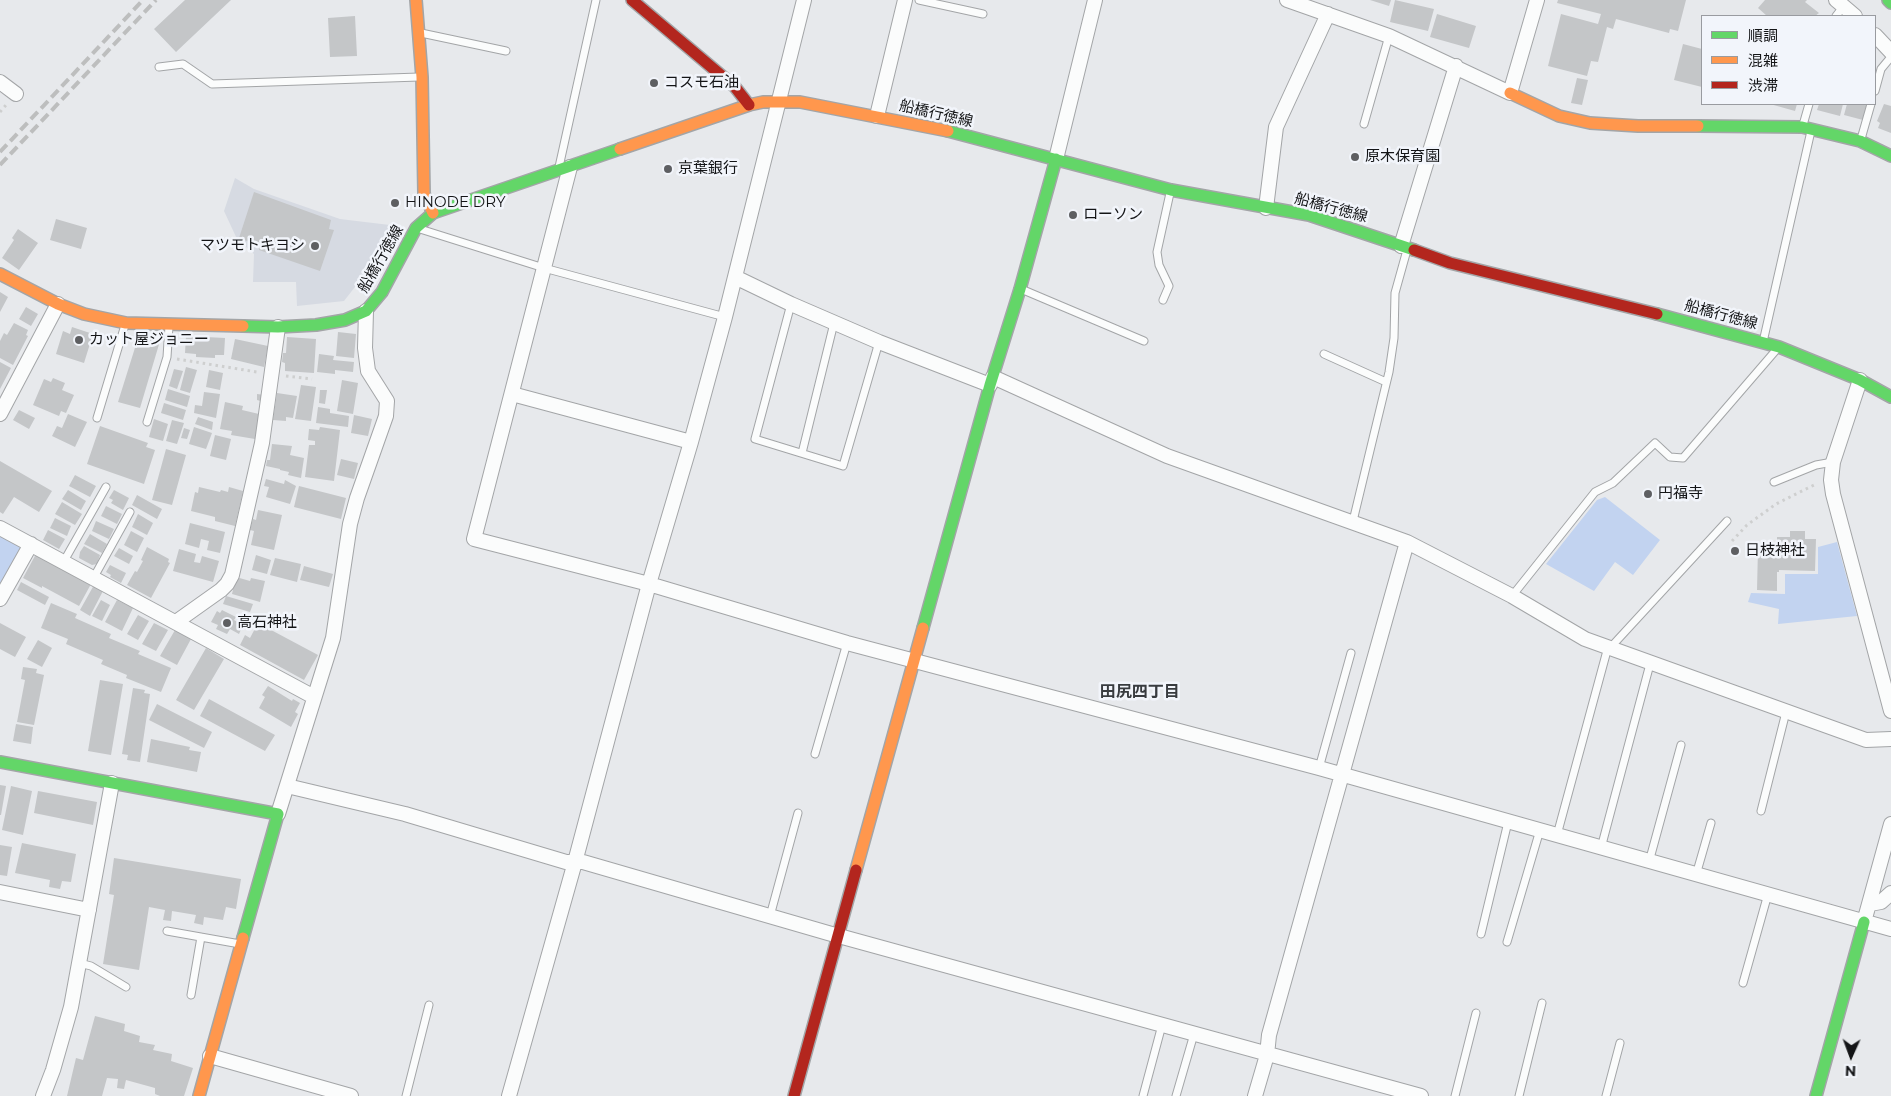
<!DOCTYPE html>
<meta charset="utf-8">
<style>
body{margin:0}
#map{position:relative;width:1891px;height:1096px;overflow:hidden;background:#e7e9ec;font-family:Montserrat,"Noto Sans JP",sans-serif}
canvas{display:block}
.legend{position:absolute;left:1701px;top:15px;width:175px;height:90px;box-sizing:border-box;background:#f2f5fb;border:1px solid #999ba0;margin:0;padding:6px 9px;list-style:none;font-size:15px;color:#141517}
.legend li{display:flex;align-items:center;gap:10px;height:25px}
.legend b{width:25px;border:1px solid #999ba0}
.north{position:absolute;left:1826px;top:1031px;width:50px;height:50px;-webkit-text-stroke:4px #f2f5fb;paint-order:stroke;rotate:182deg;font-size:14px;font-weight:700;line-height:20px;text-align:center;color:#141517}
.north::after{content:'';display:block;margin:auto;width:18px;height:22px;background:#141517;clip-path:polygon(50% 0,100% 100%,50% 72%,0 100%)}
</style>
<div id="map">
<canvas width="1891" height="1096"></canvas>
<ul class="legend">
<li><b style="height:6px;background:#63d668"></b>順調</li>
<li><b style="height:6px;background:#ff974d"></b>混雑</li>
<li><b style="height:6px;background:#b3261e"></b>渋滞</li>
</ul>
<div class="north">N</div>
</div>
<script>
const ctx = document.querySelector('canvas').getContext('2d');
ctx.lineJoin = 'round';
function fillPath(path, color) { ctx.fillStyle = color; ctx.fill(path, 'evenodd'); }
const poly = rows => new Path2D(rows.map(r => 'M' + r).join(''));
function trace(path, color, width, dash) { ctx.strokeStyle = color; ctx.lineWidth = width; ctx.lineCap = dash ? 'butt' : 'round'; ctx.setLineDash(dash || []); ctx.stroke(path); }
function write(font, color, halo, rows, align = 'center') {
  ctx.font = font + ' Montserrat,"Noto Sans JP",sans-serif'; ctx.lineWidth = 5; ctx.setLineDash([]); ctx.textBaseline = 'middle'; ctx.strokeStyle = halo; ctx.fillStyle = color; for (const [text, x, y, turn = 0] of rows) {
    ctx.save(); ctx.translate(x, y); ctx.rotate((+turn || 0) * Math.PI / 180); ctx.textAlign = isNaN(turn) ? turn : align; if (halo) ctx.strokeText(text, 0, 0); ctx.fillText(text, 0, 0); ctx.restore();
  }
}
const built = poly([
 [235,178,254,189,340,219,398,226,376,260,344,301,297,306,296,282,253,282,254,254,237,239,224,211]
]);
const green = poly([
 [1605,497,1660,540,1633,575,1615,562,1594,591,1546,564,1597,500],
 [0,532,18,542,20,548,0,586],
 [1837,542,1857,616,1778,624,1779,609,1748,602,1751,593,1785,594,1785,574,1818,574,1818,547]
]);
const building = poly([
 [185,0,231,0,176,52,154,29],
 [1370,0,1391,0,1389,6],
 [1395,0,1434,9,1428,31,1390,22],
 [1558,0,1686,0,1678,31,1670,29,1669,33,1616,19,1613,29,1607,27,1598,62,1591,61,1587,76,1548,66,1561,14,1598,24,1601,14,1557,3],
 [1765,0,1807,0,1805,2,1819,13,1815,16,1767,16,1758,8],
 [1437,14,1476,26,1469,48,1430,37],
 [355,16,357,56,330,57,328,18],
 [1683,44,1702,49,1702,87,1674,80],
 [1577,78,1588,80,1582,105,1571,103],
 [1770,104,1797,104,1795,111],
 [1819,104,1843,104,1840,116,1817,110],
 [1847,104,1867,104,1863,120,1844,115],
 [1884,104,1891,106,1891,133,1878,128,1880,123,1877,121],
 [254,192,331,220,329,229,334,230,320,271,259,250,260,246,239,238],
 [56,219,87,228,81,249,50,240],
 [18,229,38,243,19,270,2,258,14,240,12,238],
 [0,292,8,297,0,312],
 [26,307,38,314,31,326,19,319],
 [14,323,28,330,26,335,28,336,13,365,0,358,0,341,4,333,7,335],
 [72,327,93,334,84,363,56,354,63,331,70,334],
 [338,332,356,334,354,358,336,356],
 [139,335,160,341,140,408,118,402],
 [186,336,225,338,224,355,215,355,215,358,196,357,196,354,185,353],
 [287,337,316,339,314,373,285,371,285,363,282,362,283,353,286,353],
 [235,339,268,346,264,367,231,359],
 [319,354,334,356,333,360,354,362,353,372,335,370,335,374,317,372],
 [0,362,11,368,0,389],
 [186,367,197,370,190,393,180,390],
 [174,369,183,371,177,389,169,386],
 [209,370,223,373,220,390,206,387],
 [53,378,65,383,62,390,74,395,66,413,61,411,59,416,33,405,44,379,51,382],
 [342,380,358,383,353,414,337,411],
 [301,385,316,387,311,421,295,419],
 [168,389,190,396,187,407,165,400],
 [320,390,327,390,325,404,319,403],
 [204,392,220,394,216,418,194,413,195,405,202,406],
 [277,393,297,396,293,418,286,417,286,421,273,420],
 [257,394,265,395,264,402,257,400],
 [225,402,243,406,242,410,259,414,255,439,231,435,232,431,220,429],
 [164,403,186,410,183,420,161,413],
 [318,407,330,409,330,413,349,416,348,427,316,423],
 [19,410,35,418,29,429,13,420],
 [68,414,87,422,75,447,52,436,57,426,62,428],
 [354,415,372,419,368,436,351,433],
 [198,417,213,422,212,430,195,424],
 [154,419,168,424,163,441,149,437],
 [172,420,184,423,177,444,166,441],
 [100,426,148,443,146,447,155,450,144,484,87,464],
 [194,427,212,433,206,449,189,444],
 [320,427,340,430,334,481,305,477,309,445,315,445,315,441,308,440,309,429,319,430],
 [184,428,190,430,187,439,181,438],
 [215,435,231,439,226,460,210,456],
 [272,444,292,446,290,455,304,458,301,478,288,475,289,472,280,470,280,469,266,466,267,460,270,460],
 [166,449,186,455,172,505,152,500],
 [341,459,358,463,354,479,337,475],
 [0,461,52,491,39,512,14,497,3,514,0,512],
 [75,475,96,486,90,497,69,486],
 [266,479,284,484,285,480,296,486,290,504,266,497,269,487,264,486],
 [299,486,346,498,341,519,294,507],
 [199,487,220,492,221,490,228,492,229,487,243,491,235,526,215,521,215,517,191,511,195,492,198,493],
 [68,490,86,501,81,510,62,499],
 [114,490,129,498,123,510,111,503,113,500,109,498],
 [137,495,162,509,157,519,132,505],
 [62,502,82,514,75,525,55,514],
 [106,506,122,514,117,524,101,516],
 [258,510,282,515,274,550,251,545,254,531,250,530,253,519,256,520],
 [138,514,153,523,147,535,132,527],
 [55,518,71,526,67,536,50,528],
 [96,521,114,529,109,539,92,531],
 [190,523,225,532,220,553,207,550,209,541,201,539,199,548,185,544],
 [48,530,65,539,59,549,43,540],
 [131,531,144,538,137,552,124,545],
 [1790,531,1805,531,1805,539,1816,539,1815,571,1779,570,1779,572,1777,572,1777,591,1757,590,1758,548,1764,548,1764,546,1777,546,1777,537,1790,537],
 [90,534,107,544,102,553,84,544],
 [84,546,100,555,97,564,92,565,79,558,80,552],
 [147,547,169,559,168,562,170,563,151,598,127,585,135,571,137,572,143,561,141,560],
 [119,548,133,556,129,564,114,556],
 [179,549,196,554,194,562,200,563,202,556,219,561,213,582,173,571],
 [36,554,91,584,79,606,42,586,42,588,23,578],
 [256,555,271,560,267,574,252,570],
 [275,558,301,564,297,582,270,575],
 [110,565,126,573,121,583,110,577,111,575,106,572],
 [304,566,333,574,329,587,300,580],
 [236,577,250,581,251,578,265,581,260,602,232,594],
 [21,582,49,597,45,605,17,590],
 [94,585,103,591,90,616,80,610],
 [226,596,253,604,250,612,223,604],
 [101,600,110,605,102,621,92,616],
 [117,600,133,608,122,631,105,622],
 [51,603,77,614,75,618,111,634,109,638,140,651,138,654,171,668,161,692,126,678,127,675,101,664,103,660,66,644,68,639,41,628],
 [222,610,236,617,234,620,243,625,239,634,230,629,227,634,216,629,218,625,211,622,217,611,220,613],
 [138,615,149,621,138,640,127,634],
 [0,623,26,637,15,657,0,649],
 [154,623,168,630,156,651,142,644],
 [258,623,318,655,304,680,240,645,245,635,250,638],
 [175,630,191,639,177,665,160,656],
 [38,640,52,648,42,667,27,659],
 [206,648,224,659,194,710,176,700],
 [23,667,37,669,36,673,44,675,34,725,17,722,25,680,21,679],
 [100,680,123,684,111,755,88,751],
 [268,686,292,701,293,699,300,703,295,712,298,714,291,727,259,708,265,697,262,695],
 [133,688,145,690,144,693,150,694,140,762,127,760,128,755,122,754],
 [209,699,275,735,265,751,200,716],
 [157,704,212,732,204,748,149,720],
 [16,724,33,727,31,744,13,741],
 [151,739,190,747,189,750,201,752,197,772,147,762],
 [0,785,6,786,1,815,0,815],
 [11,786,32,791,23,835,2,830],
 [38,791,97,802,93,825,34,813],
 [22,843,76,854,71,882,62,881,60,889,49,887,50,880,15,873],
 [0,845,12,847,7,876,0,875],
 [114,858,241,879,236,909,226,907,223,920,204,917,203,925,194,923,196,915,172,911,171,921,163,920,165,910,149,907,139,970,103,964,114,895,109,894],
 [95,1016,125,1024,124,1031,140,1036,139,1042,155,1045,153,1050,172,1054,171,1061,193,1068,184,1096,160,1096,155,1094,155,1088,126,1080,124,1089,117,1088,118,1079,107,1078,102,1096,67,1096,76,1058,83,1060]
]);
const path = poly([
 [0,112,6,105],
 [177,359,257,372],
 [286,376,312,379],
 [1732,541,1747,525,1776,504,1816,484]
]);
const lane = poly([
 [919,0,983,14],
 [1836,16,1843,7],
 [421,33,506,51],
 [159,67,183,64,212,84,419,77],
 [1875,91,1881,69,1891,57],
 [1364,124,1389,36],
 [1803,125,1809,104],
 [1861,139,1871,104],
 [559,167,596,0],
 [420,229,544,268,725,317],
 [1021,289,1144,341],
 [1163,300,1169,286,1159,265,1157,252,1170,193],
 [791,304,755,439,843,466,879,342],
 [1763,342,1811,131],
 [1324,354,1386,382],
 [97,418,125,325],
 [147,422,167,357,169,326],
 [802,453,834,323],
 [1774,482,1816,465,1833,462],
 [1353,521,1389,372,1394,338,1395,293,1407,250],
 [64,561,106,487],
 [94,577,130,512],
 [1512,596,1595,492,1613,483,1655,443,1670,457,1683,458,1777,349],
 [1610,648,1727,521],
 [815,754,847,643],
 [1319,768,1351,653],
 [1761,811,1786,712],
 [1557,835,1608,647],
 [1601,848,1650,664],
 [1649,862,1681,745],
 [1696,875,1711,823],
 [770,916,798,813],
 [167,931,240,944],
 [1481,934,1508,822],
 [1507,942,1540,830],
 [79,963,91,966,126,987],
 [1743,983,1768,894],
 [191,995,201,937],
 [406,1096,429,1005],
 [1143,1096,1162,1025],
 [1176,1096,1194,1034],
 [1455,1096,1476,1013],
 [1519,1096,1542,1003],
 [1606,1096,1620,1043]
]);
const street = poly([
 [1287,0,1389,36,1510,93,1537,0],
 [1836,0,1855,16],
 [1875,35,1891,52],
 [0,82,16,94],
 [877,116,905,0],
 [1056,159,1095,0],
 [570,167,474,539,649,584,847,643,1319,768,1891,929],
 [1266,208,1276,127,1328,14],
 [1401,246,1456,66],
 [735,277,791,304,879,342,990,385],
 [993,377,1167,456,1407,542,1512,596,1585,639,1866,740,1891,739],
 [1860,380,1833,462,1831,480,1833,494,1891,711],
 [512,394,691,442],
 [0,414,58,304],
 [0,528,314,697],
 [0,599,31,544],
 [176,622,221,590,227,584,232,575,262,443,278,327],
 [287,786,405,814,566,862,583,862,828,933,1421,1096],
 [278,814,333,638,350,524,357,498,386,416,387,401,368,371,365,348,366,311],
 [0,892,89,910],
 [1870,904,1881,902,1891,893],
 [1864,922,1891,824],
 [210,1056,351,1096],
 [43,1096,53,1070,71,1007,112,783],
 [509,1096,575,862,649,584,691,442,725,317,804,0],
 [1255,1096,1267,1055,1269,1035,1407,542]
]);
const fast = poly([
 [1888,0,1891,3],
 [1698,126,1802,127,1860,141,1891,156],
 [948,131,1171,190,1309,215,1414,250],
 [1657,314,1779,347,1860,380,1891,397],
 [243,326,278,327,316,325,345,320,366,311,382,292,416,228,433,213,620,149],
 [923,628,990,385,1020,289,1056,159],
 [0,762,278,814,243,938],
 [1816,1096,1864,922]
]);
const slow = poly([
 [416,0,422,77,424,194,433,213],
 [1510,93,1559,116,1590,123,1638,126,1698,126],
 [620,149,749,105,763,102,800,102,948,131],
 [0,274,58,304,84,314,126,323,243,326],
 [856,870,923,628],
 [199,1096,243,938]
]);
const jam = poly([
 [632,0,735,87,749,105],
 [1414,250,1450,263,1657,314],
 [794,1096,856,870]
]);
const rail = poly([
 [0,152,143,0],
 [0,165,156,0]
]);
const markers = [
 [654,83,5,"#5e5f62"],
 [1355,157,5,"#5e5f62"],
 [668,169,5,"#5e5f62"],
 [395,203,5,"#5e5f62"],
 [1073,215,5,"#5e5f62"],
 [315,246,5,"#5e5f62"],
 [79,340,5,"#5e5f62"],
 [1648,494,5,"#5e5f62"],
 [1735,551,5,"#5e5f62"],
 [227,623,5,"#5e5f62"]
];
const poiNames = [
 ["コスモ石油",664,83],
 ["原木保育園",1365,157],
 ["京葉銀行",678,169],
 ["HINODE DRY",405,203],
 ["ローソン",1083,215],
 ["マツモトキヨシ",305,246,"right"],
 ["カット屋ジョニー",89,340],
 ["円福寺",1658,494],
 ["日枝神社",1745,551],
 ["高石神社",237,623]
];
const streetNames = [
 ["船橋行徳線",936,114,13],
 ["船橋行徳線",1331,208,15],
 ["船橋行徳線",381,259,-60],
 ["船橋行徳線",1721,315,15]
];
const neighbourhoodNames = [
 ["田尻四丁目",1140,692]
];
fillPath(built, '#d6dae2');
fillPath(green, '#c2d3f0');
fillPath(building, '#c4c6c8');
trace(lane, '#a3a5a7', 9);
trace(street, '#a3a5a7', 16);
trace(fast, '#a3a5a7', 14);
trace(slow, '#a3a5a7', 14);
trace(jam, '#a3a5a7', 14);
trace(path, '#cecfcf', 3, [2.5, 4]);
trace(lane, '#fbfcfc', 7);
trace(street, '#fbfcfc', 14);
trace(fast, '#63d668', 11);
trace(slow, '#ff974d', 11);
trace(jam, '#b3261e', 11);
trace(rail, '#bdbebe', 4, [10, 5]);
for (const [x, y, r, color] of markers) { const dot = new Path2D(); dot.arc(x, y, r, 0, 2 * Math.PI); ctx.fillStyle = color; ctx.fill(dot); trace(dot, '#f2f5fb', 2); }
write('15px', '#141517', '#f2f5fb', poiNames, 'left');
write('15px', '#141517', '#f2f5fb', streetNames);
write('bold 16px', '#393c40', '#f2f5fb', neighbourhoodNames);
</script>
